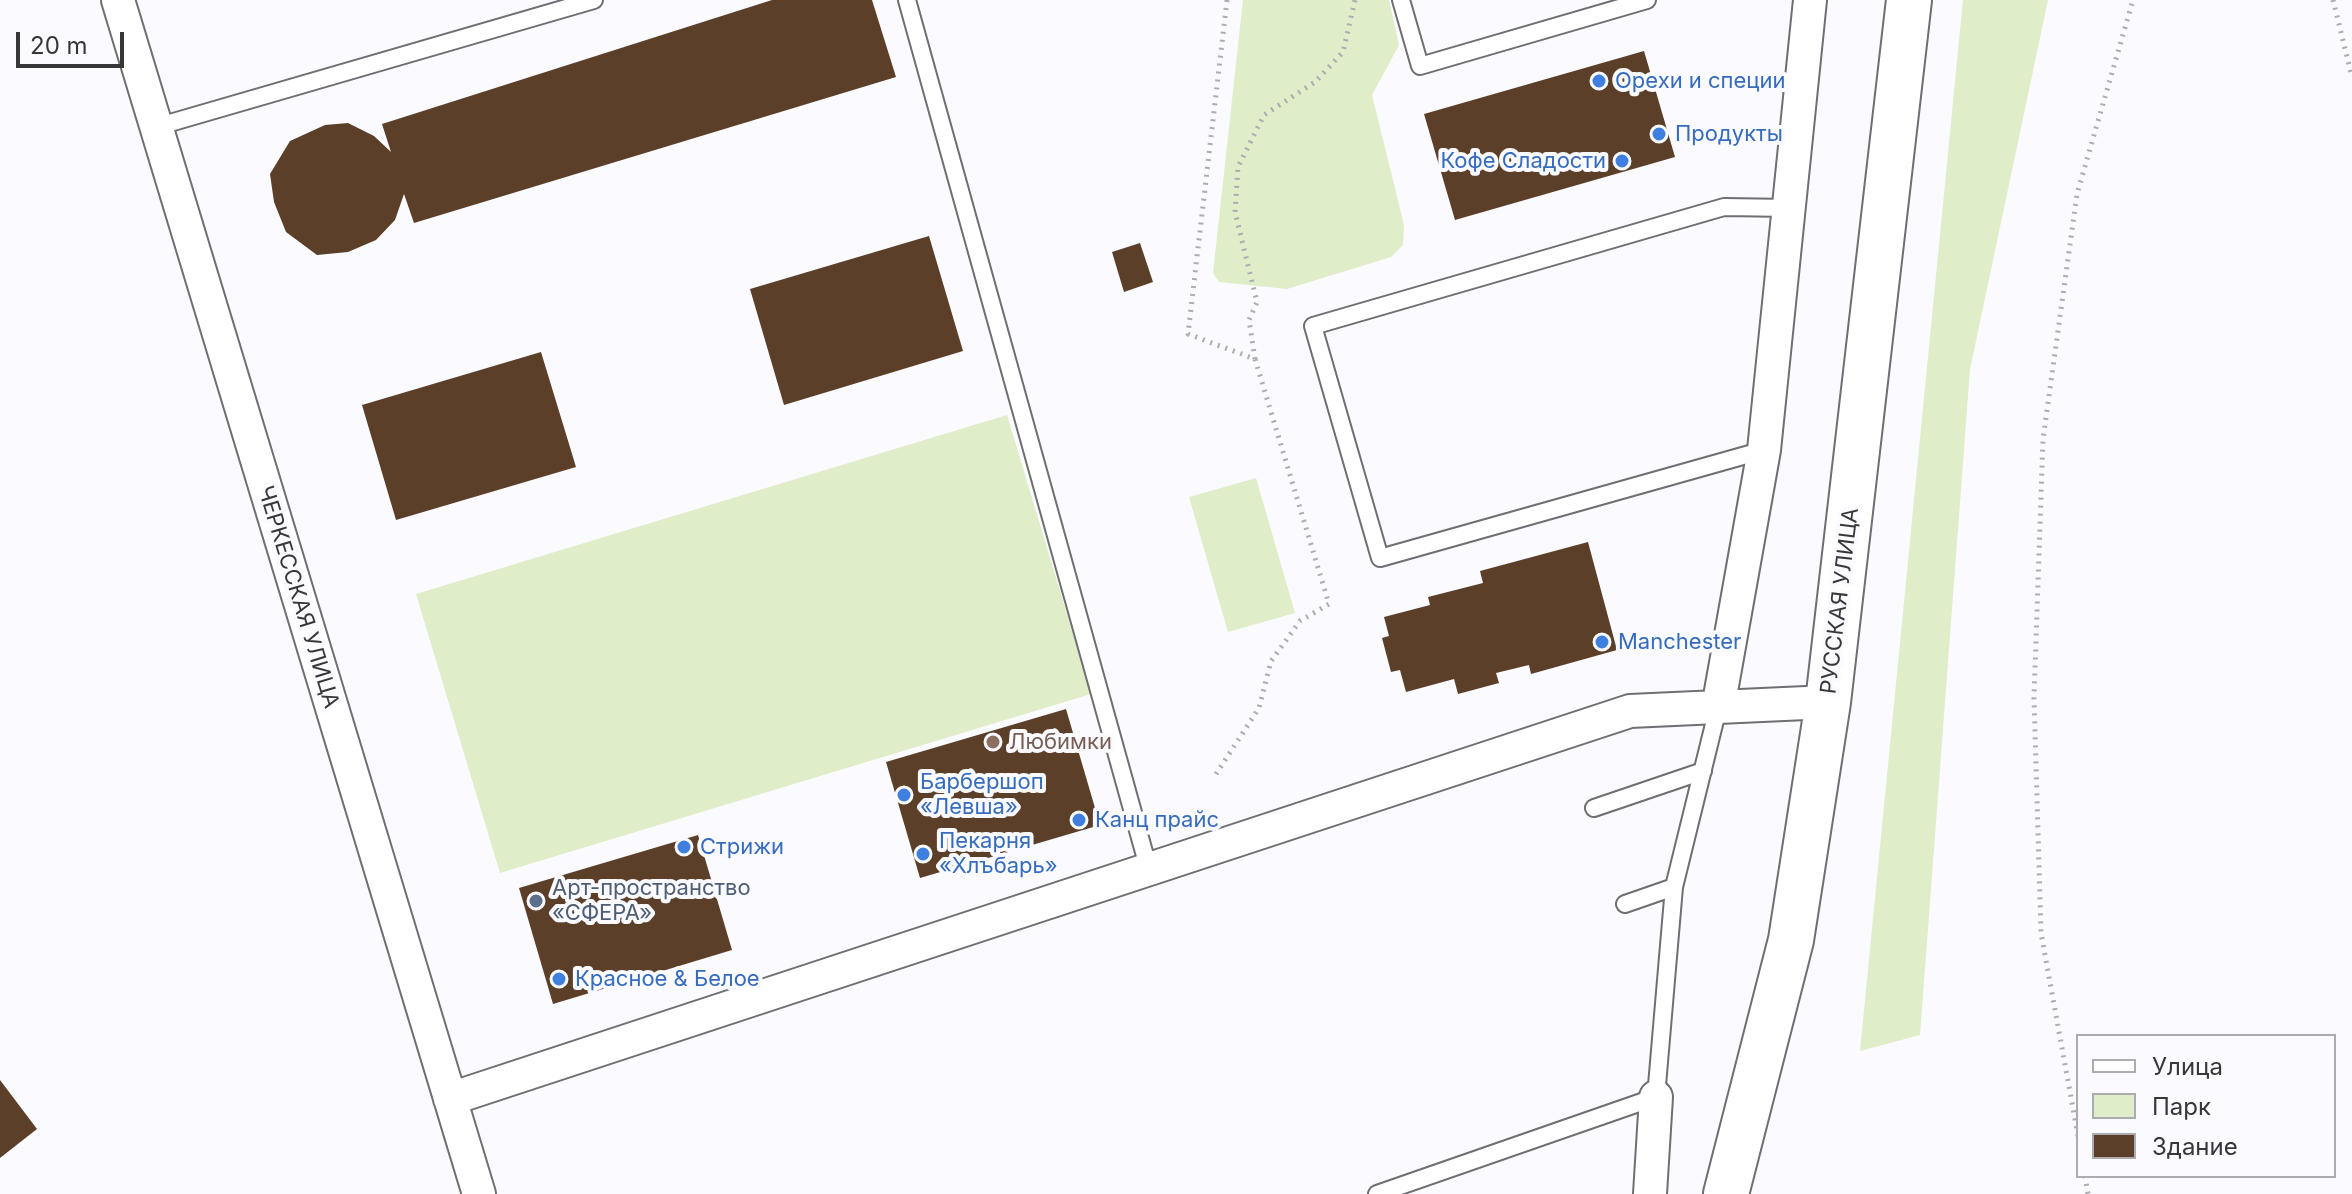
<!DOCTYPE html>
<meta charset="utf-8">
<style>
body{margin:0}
#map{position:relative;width:2352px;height:1194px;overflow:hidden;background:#fafaff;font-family:Inter,sans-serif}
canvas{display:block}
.legend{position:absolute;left:2076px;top:1034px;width:260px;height:144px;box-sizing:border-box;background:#fafaff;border:2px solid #acacb0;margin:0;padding:10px 14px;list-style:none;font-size:24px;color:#37373a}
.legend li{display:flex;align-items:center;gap:16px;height:40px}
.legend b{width:40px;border:2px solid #acacb0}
.scale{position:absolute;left:16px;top:32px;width:108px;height:36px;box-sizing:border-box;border:4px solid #37373a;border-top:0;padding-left:10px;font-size:24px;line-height:28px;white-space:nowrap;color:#37373a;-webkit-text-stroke:6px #fafaff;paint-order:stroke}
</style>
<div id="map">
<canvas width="2352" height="1194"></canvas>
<ul class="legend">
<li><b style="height:10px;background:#fff"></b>Улица</li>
<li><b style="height:22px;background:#dfedc9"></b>Парк</li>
<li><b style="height:22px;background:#5b3f28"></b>Здание</li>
</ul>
<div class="scale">20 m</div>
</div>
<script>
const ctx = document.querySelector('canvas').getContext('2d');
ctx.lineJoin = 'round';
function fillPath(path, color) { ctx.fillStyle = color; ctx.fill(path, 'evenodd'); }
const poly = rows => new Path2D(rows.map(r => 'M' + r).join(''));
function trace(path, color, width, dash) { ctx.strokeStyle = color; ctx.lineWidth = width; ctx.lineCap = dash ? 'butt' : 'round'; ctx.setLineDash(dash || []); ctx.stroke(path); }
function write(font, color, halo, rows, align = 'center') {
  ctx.font = font + ' Inter,sans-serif'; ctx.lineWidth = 8; ctx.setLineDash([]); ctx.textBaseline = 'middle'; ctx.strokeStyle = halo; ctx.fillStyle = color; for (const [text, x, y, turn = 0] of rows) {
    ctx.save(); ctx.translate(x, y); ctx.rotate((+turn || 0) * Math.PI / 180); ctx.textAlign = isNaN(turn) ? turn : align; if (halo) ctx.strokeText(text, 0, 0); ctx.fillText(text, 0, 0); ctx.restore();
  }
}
const green = poly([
 [1243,0,1389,0,1399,45,1372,95,1404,225,1403,245,1391,257,1287,289,1219,282,1213,273],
 [1963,0,2048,0,1970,369,1920,1035,1860,1051],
 [1007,415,1091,694,500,873,416,594],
 [1256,478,1295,613,1228,632,1189,497]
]);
const building = poly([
 [772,0,872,0,896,77,414,223,404,194,395,220,376,240,348,252,317,255,286,232,274,202,270,174,290,141,325,125,348,123,374,136,391,152,382,124],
 [1644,51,1675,157,1455,220,1424,114],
 [929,236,963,351,784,405,750,289],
 [1140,243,1153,282,1124,292,1112,252],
 [541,352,576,467,396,520,362,405],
 [1588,542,1617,650,1531,674,1529,665,1496,673,1499,683,1458,694,1454,679,1406,692,1400,670,1391,672,1382,638,1389,636,1384,617,1430,605,1428,597,1483,583,1480,571],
 [1066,709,1100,825,920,878,886,762],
 [698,835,732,950,553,1004,519,888],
 [0,1080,37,1129,0,1158]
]);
const path = poly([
 [2333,0,2352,77],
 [1255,359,1249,320,1257,302,1235,212,1238,167,1264,115,1315,82,1343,52,1355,0],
 [1216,774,1259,708,1271,661,1300,621,1329,604,1255,359,1188,334,1227,0],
 [2078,1136,2041,933,2034,698,2043,439,2077,194,2133,0],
 [2085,1176,2088,1194]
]);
const lane = poly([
 [907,0,1149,870],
 [1401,0,1420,66,1647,0],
 [156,127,594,0],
 [1764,450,1380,558,1313,326,1724,207,1791,208],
 [1594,808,1703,771],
 [1625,904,1674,887],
 [1377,1194,1656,1097,1674,887,1718,708]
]);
const street = poly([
 [118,0,479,1194],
 [1718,708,1764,450,1810,0],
 [450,1099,1630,711,1828,702],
 [1650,1194,1656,1097]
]);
const secondary = poly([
 [1726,1194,1791,940,1828,702,1909,0]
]);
const markers = [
 [1599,81,8,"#3f7fe0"],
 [1659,134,8,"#3f7fe0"],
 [1622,161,8,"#3f7fe0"],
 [1602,642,8,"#3f7fe0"],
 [993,742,8,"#8d6e63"],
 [904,795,8,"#3f7fe0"],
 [1079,820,8,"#3f7fe0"],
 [684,847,8,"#3f7fe0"],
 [923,854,8,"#3f7fe0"],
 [536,901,8,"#5c6f8a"],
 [559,979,8,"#3f7fe0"]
];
const shopNames = [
 ["Орехи и специи",1615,81],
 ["Продукты",1675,134],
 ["Кофе Сладости",1606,161,"right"],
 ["Manchester",1618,642],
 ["Барбершоп",920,782],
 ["«Левша»",920,807],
 ["Канц прайс",1095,820],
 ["Пекарня",939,841],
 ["«Хлъбарь»",939,866],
 ["Стрижи",700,847],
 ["Красное & Белое",575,979]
];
const streetNames = [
 ["ЧЕРКЕССКАЯ УЛИЦА",298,597,73],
 ["РУССКАЯ УЛИЦА",1840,601,-83]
];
const educationNames = [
 ["Любимки",1009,742]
];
const serviceNames = [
 ["Арт-пространство",552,888],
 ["«СФЕРА»",552,913]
];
fillPath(green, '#dfedc9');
fillPath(building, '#5b3f28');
trace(lane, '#6e6e73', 20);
trace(street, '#6e6e73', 36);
trace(secondary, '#6e6e73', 48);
trace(path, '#acacb1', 5, [2, 6]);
trace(lane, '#fff', 16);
trace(street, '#fff', 32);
trace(secondary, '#fff', 44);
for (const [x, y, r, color] of markers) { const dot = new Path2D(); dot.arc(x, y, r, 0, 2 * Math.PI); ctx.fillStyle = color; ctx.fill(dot); trace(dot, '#fafaff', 3); }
write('22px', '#366cbe', '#fafaff', shopNames, 'left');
write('22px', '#37373a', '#fafaff', streetNames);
write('22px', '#785e54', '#fafaff', educationNames, 'left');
write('22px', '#4e5e75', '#fafaff', serviceNames, 'left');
</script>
